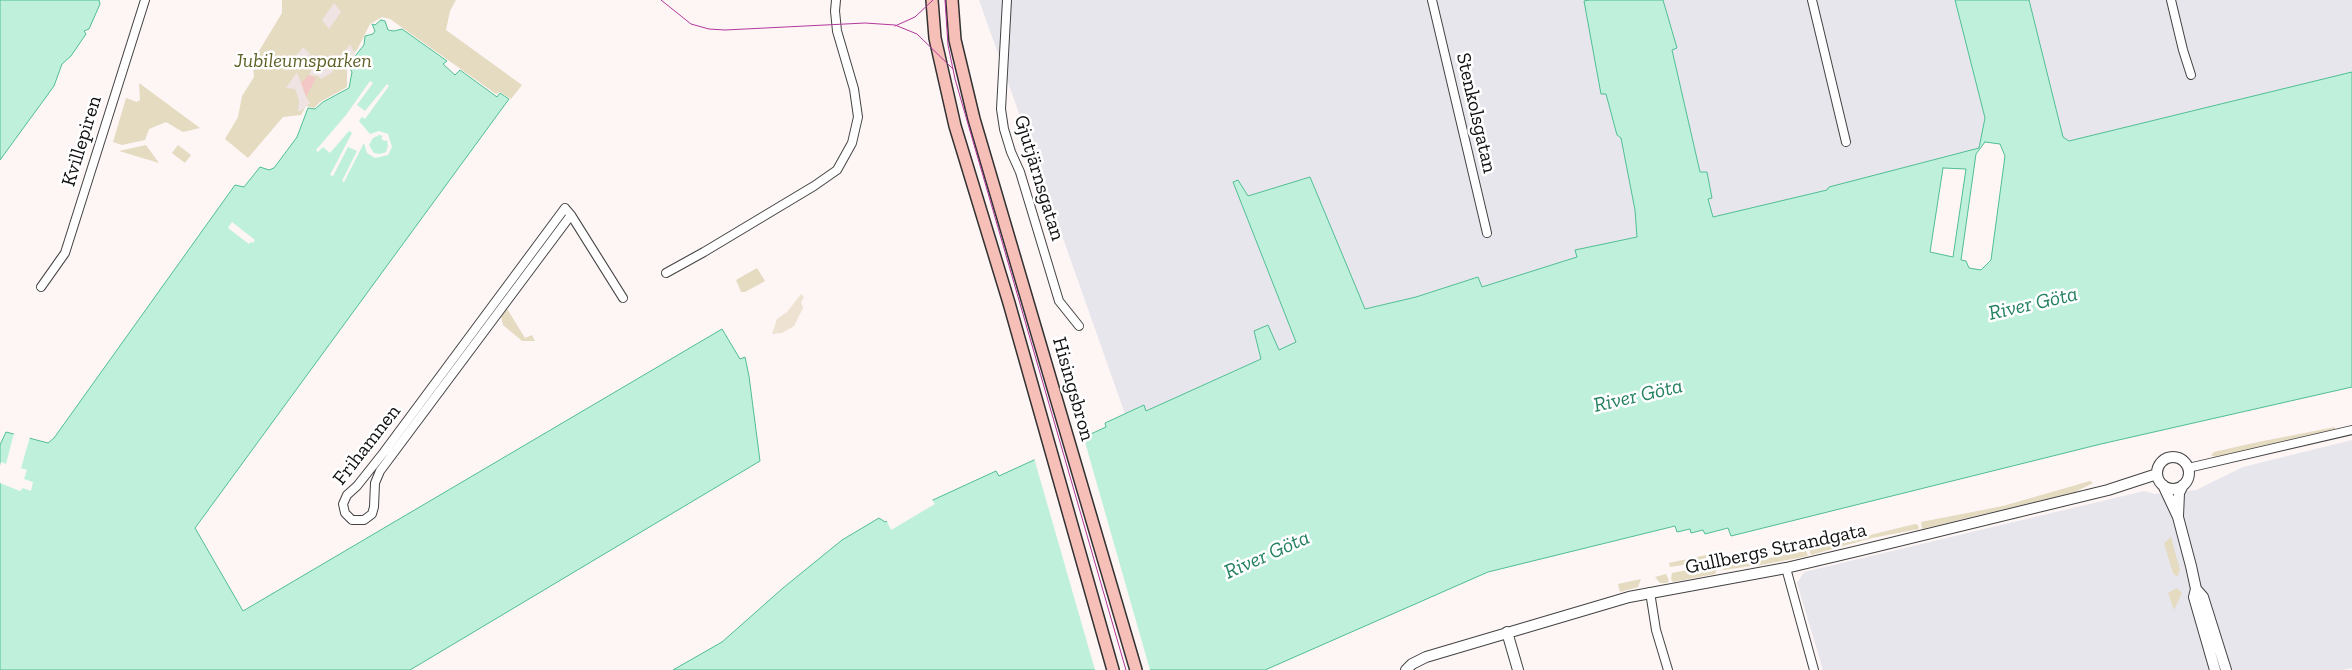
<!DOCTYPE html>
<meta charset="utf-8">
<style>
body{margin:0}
canvas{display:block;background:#fef5f5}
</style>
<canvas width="2352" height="670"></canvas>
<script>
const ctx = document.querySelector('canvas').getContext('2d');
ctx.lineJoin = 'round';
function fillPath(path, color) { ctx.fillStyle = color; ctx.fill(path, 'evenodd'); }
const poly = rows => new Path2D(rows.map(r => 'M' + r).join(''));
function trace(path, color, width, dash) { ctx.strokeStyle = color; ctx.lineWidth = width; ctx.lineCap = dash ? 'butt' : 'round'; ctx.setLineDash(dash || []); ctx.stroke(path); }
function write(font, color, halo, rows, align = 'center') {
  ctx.font = font + ' "Zilla Slab",serif'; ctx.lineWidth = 5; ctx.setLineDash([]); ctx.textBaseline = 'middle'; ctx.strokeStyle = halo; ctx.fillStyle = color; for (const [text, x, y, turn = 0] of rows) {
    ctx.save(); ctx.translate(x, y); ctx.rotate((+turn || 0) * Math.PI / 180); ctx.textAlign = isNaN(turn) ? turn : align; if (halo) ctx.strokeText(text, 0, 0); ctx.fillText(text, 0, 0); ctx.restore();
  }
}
const industrial = poly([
 [979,0,1589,0,1584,1,1601,94,1606,93,1617,135,1621,138,1635,210,1637,237,1576,250,1577,257,1482,287,1478,277,1416,297,1364,309,1310,177,1247,196,1238,180,1233,181,1297,342,1279,351,1254,331,1261,359,1146,411,1144,405,1125,414],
 [1663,0,1955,0,1985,118,1980,148,1920,163,1910,167,1828,190,1713,217,1708,198,1712,197,1707,173,1700,173,1672,50,1677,48],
 [2029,0,2352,0,2352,72,2069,141,2063,137],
 [2352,440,2352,668,2343,670,1823,670,1797,583,1804,572,2144,491,2155,494,2196,490,2243,467]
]);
const green = poly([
 [282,0,456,0,450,11,446,30,522,85,511,99,500,92,496,94,390,19,382,17,370,24,358,48,347,63,347,87,320,102,314,108,306,106,301,115,283,117,248,158,225,139,238,117,242,96,254,77,253,63,256,56,282,13],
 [139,83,200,128,183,132,166,122,149,129,145,140,122,145,113,142,126,98,137,102,140,100],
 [146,145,159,163,119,151],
 [178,145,191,155,185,163,172,153],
 [757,268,765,281,745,292,741,292,736,280],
 [506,307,525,338,532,335,535,341,522,341,503,325,501,316],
 [2335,427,2335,429,2273,444,2215,457,2211,455,2214,452,2258,442],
 [2090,481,2093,483,2075,492,1922,529,1921,522,2003,506],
 [1915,524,1918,525,1919,529,1872,538,1811,555,1809,550],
 [2171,537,2180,570,2177,577,2173,573,2164,543],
 [1806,550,1808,556,1756,566,1757,561],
 [1706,555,1707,561,1670,567,1669,563],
 [1749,562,1751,566,1724,570,1717,568,1715,574,1673,582,1671,579,1672,573,1723,563],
 [1666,574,1669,580,1667,583,1660,583,1655,577],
 [1641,579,1638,587,1620,592,1618,584],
 [2177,588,2182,593,2174,610,2168,593]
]);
const sand = poly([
 [309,75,316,78,306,97,301,83]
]);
const pitch = poly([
 [801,294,804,297,801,302,803,308,794,326,782,333,772,334,777,319,787,312]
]);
const plaza = poly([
 [334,3,341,12,329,29,322,20],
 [350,44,355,54,348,65,339,60],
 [303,47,310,54,309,57,321,69,331,64,333,72,321,79,318,76,309,75,312,69,295,57],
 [297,72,306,97,310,103,301,111,298,111,299,100,295,89,286,88]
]);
const water = poly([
 [0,0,99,0,100,4,89,29,84,31,86,34,71,56,62,64,54,86,0,160,0,0],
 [1589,0,1663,0,1677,48,1672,50,1700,172,1707,172,1712,198,1708,199,1713,217,1827,190,1829,187,1979,148,1985,118,1955,0,2029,0,2063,137,2069,141,2352,72,2352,387,2101,444,1731,536,1728,528,1705,534,1703,530,1691,533,1690,529,1677,532,1675,526,1488,572,1265,670,673,670,722,642,783,588,842,540,879,518,885,522,996,471,999,476,1106,427,1105,423,1144,405,1146,411,1261,359,1254,331,1268,325,1279,350,1296,342,1233,182,1238,180,1248,196,1310,177,1365,309,1416,297,1478,277,1482,287,1577,257,1575,250,1637,237,1635,210,1621,138,1617,135,1606,94,1601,94,1584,1,1589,0],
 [1985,142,2000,144,2005,156,1991,260,1981,270,1969,268,1966,261,1961,260,1976,154,1985,142],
 [1943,168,1966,169,1953,257,1930,252,1943,168],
 [381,20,385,21,388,30,394,31,402,29,447,61,443,64,455,75,460,70,497,97,500,93,509,99,195,528,243,611,722,329,740,359,745,357,749,376,760,461,410,670,0,670,0,445,6,432,48,443,54,438,235,185,244,187,260,167,269,170,274,168,297,137,308,108,315,109,323,102,349,88,352,72,348,65,364,45,365,36,373,34,375,31,372,24,375,25,381,20]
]);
const pier = poly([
 [370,81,373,83,357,105,365,111,387,84,389,86,365,119,362,117,359,121,370,134,379,131,388,134,392,147,388,155,375,158,367,153,364,143,344,182,342,181,357,151,348,147,333,176,330,175,352,133,349,131,330,153,323,147,318,152,316,150,346,115],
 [379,135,383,136,381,138,384,141,387,140,388,146,386,152,380,154,374,153,369,145,373,138],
 [232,222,255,240,253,243,251,242,249,244,228,228],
 [14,433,30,437,21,468,27,470,24,479,33,482,31,491,23,488,20,491,0,483,0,466,1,462,6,464],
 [1083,435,1150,670,1095,670,1034,458],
 [931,498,935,504,891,530,886,519]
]);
const minor = poly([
 [1007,0,1001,109,1004,129,1011,152,1020,172,1059,301,1079,326],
 [1432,0,1487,233],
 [1812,0,1846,142],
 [2171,0,2183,50,2191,75],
 [571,215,380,471,375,483,374,507,372,514,364,520,352,520,345,513,343,504,347,495,357,486,384,452,565,208,571,215,623,298],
 [666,273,704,252,814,186,837,170,852,143,858,117,854,89,837,31,835,11,836,0],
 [41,287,65,253,145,0],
 [2188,468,2352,430],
 [1786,568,1814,670],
 [1650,592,1656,630,1668,670]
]);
const tertiary = poly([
 '2157 473a16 16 0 1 1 32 0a16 16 0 1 1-32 0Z',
 [2163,485,2178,517,2191,566,2196,589,2194,597,2215,670],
 [2178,516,2179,493,2183,485],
 [2196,589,2203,597,2226,670],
 [1507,632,1518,670],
 [1406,670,1412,664,1426,657,1629,597,1786,568,1862,550,2108,490,2157,474]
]);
const secondary = poly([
 [932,0,935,38,955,126,1009,303,1113,670],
 [952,0,955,40,974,119,1136,670]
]);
const tram = poly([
 [661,0,691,24,709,29,725,30,865,23,895,25,917,34,953,69],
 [945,0,948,45,955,79,1126,670],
 [895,26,915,17,933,0]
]);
const parkNames = [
 ["Jubileumsparken",303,61]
];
const streetNames = [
 ["Stenkolsgatan",1476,113,77],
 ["Kvillepiren",82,141,-73],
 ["Gjutjärnsgatan",1039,178,73],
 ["Hisingsbron",1073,389,74],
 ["Frihamnen",367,445,-52],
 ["Gullbergs Strandgata",1776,549,-12]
];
const waterNames = [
 ["River Göta",2033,304,-13],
 ["River Göta",1638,396,-13],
 ["River Göta",1267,555,-24]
];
fillPath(industrial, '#e7e6ed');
fillPath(green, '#e5dbc1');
fillPath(sand, '#f4c7c7');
fillPath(pitch, '#eee2d2');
fillPath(plaza, '#efe3e4');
fillPath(water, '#bff0dc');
trace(water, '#4fbe93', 1);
fillPath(pier, '#fef5f5');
trace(minor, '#434343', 10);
trace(tertiary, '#434343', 12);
trace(secondary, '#323232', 14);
trace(minor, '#fff', 8);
trace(tertiary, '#fff', 10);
trace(secondary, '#f6bfb8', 11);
trace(tram, '#b1389c', 1);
write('italic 20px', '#616127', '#fff', parkNames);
write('20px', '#101010', '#fff', streetNames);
write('italic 21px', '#248161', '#fff', waterNames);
</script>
